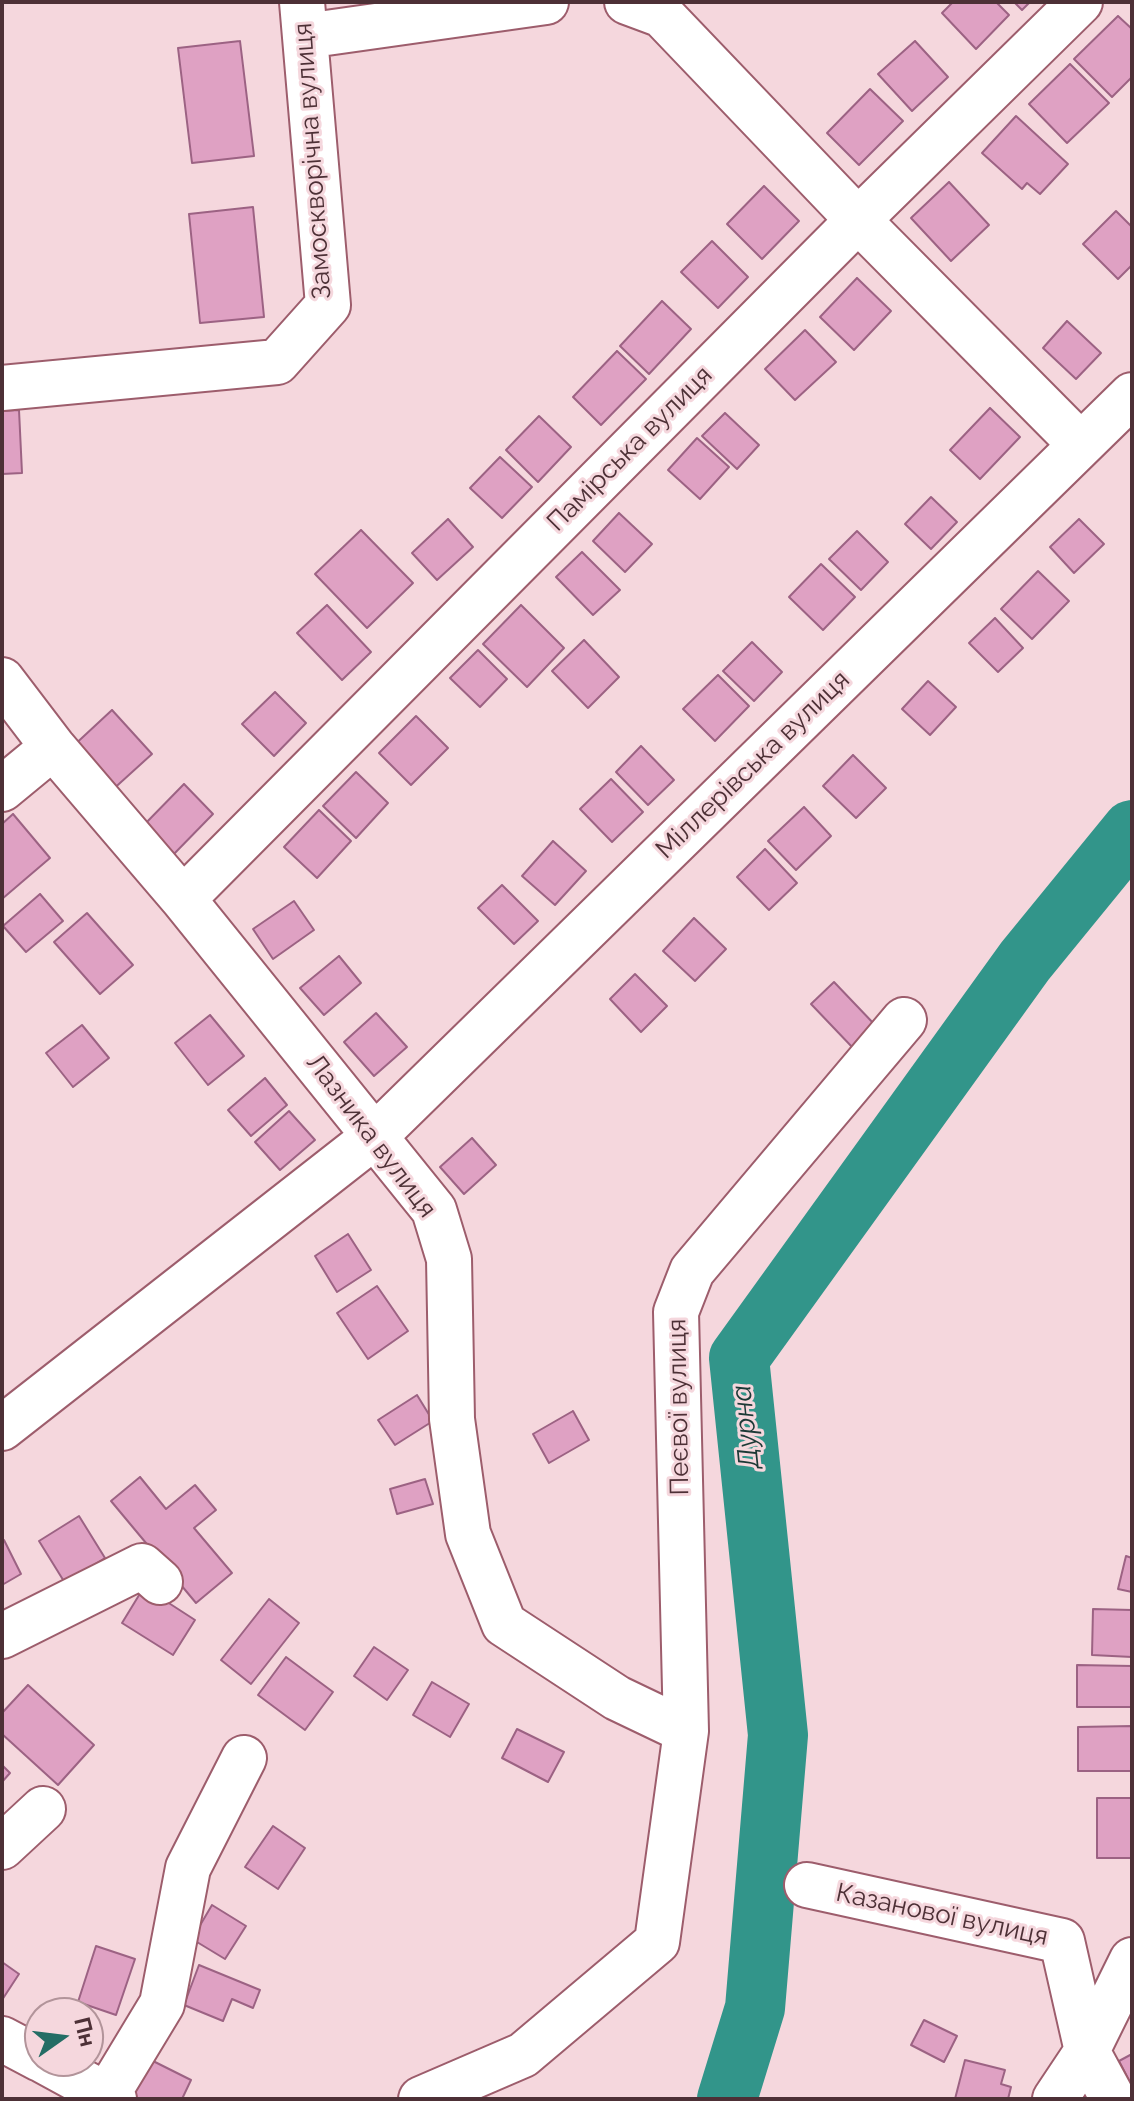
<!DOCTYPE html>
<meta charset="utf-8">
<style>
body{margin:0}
#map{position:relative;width:1134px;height:2101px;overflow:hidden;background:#f5d7dd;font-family:Raleway,sans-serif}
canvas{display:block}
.frame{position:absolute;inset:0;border:4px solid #4d3036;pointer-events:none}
.north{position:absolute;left:24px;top:1997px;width:80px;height:80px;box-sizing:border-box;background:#f5d7dd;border:2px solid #b2949a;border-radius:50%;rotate:76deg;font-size:22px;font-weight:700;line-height:32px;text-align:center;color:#4d3036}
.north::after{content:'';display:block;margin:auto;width:28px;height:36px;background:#246d65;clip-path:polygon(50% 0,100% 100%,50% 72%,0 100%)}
</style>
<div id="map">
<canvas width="1134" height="2101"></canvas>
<div class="frame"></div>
<div class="north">Пн</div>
</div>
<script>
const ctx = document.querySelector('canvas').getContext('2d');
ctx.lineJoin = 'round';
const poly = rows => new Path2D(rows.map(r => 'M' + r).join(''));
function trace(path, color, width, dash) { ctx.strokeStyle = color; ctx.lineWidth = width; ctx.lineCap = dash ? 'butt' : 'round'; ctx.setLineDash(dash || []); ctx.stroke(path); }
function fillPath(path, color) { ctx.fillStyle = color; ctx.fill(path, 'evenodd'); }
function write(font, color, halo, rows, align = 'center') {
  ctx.font = font + ' Raleway,sans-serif'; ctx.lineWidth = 6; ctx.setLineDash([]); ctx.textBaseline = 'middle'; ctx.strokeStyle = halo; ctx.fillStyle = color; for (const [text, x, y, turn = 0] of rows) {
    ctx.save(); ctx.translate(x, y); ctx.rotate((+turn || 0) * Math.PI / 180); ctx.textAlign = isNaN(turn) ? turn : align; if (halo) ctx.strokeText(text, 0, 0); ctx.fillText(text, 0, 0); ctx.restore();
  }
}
const river = poly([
 [727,2099,755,2008,778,1735,739,1358,1025,961,1132,830]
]);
const building = poly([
 [953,2,996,2,1009,15,976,49,942,13,953,2],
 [1014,2,1030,2,1022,10,1014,2],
 [1118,16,1132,29,1132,77,1112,97,1074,59,1118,16],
 [240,41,254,156,192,163,178,48,240,41],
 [915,41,948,77,912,111,878,74,915,41],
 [1070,64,1109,103,1067,143,1029,104,1070,64],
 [870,89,903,121,859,165,827,133,870,89],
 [1016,116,1068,164,1040,194,1027,183,1022,189,982,153,1016,116],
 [949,182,989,225,951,261,911,218,949,182],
 [764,186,799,221,762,259,727,224,764,186],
 [253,207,264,317,200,323,189,214,253,207],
 [1116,211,1132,227,1132,265,1118,279,1083,244,1116,211],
 [712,241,748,277,718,308,681,272,712,241],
 [857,278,891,311,854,350,820,317,857,278],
 [662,301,691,329,649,374,620,346,662,301],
 [1067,321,1101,353,1076,379,1043,348,1067,321],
 [805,330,836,362,795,400,765,369,805,330],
 [617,351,646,379,601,425,573,397,617,351],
 [990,408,1020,437,980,479,950,450,990,408],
 [19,410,22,473,2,474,2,411,19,410],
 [725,413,759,445,737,469,702,436,725,413],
 [539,416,571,447,538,482,506,450,539,416],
 [697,438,729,467,700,499,668,470,697,438],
 [500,457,532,487,502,518,470,488,500,457],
 [931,497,957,522,931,549,905,524,931,497],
 [619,513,652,544,625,572,593,541,619,513],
 [448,519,473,547,437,580,412,553,448,519],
 [1079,519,1104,544,1074,573,1050,547,1079,519],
 [361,530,413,583,367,628,315,574,361,530],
 [857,531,888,562,861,590,829,559,857,531],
 [582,552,620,590,593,615,556,577,582,552],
 [821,564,855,597,823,630,789,597,821,564],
 [1038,571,1069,601,1032,639,1001,609,1038,571],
 [327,605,371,652,342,680,297,633,327,605],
 [521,605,564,648,527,687,483,644,521,605],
 [995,618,1023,648,998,672,969,643,995,618],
 [584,640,619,677,588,708,552,671,584,640],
 [752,642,782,672,754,701,723,671,752,642],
 [478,650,507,679,480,707,450,678,478,650],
 [718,675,749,706,715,741,683,709,718,675],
 [928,681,956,707,930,735,902,709,928,681],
 [275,692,306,723,274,756,242,724,275,692],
 [112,710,152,754,109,793,70,749,112,710],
 [416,716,448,748,411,785,379,753,416,716],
 [641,746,674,780,648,805,616,772,641,746],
 [853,755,886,788,856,818,823,786,853,755],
 [356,772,388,803,356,838,323,806,356,772],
 [611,779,643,812,612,842,580,809,611,779],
 [184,784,213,814,171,857,141,828,184,784],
 [804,807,831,836,796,870,768,841,804,807],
 [319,810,351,841,317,878,284,847,319,810],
 [13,814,50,858,2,899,2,824,13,814],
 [553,841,586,871,555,905,522,876,553,841],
 [765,849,797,883,769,910,737,877,765,849],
 [502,885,538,921,514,944,478,908,502,885],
 [40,894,63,921,26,952,3,926,40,894],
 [294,901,314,930,273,959,253,929,294,901],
 [87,913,133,965,100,994,54,942,87,913],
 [694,918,726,949,695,981,663,951,694,918],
 [339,956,361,983,324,1015,300,988,339,956],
 [635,974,667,1006,641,1032,610,999,635,974],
 [834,982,876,1026,853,1048,811,1004,834,982],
 [376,1013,407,1047,374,1076,344,1042,376,1013],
 [210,1015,244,1056,208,1085,175,1043,210,1015],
 [82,1025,109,1058,73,1087,46,1053,82,1025],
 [265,1078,287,1105,251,1136,228,1110,265,1078],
 [289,1111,315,1140,280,1170,255,1142,289,1111],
 [472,1138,496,1165,464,1194,440,1167,472,1138],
 [348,1234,371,1270,337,1292,315,1256,348,1234],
 [377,1286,408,1331,368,1359,337,1313,377,1286],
 [417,1395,433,1421,395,1445,378,1420,417,1395],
 [573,1411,589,1440,549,1463,533,1434,573,1411],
 [140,1477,166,1509,195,1485,216,1510,194,1528,232,1573,196,1603,111,1501,140,1477],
 [425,1479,433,1504,397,1514,390,1489,425,1479],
 [79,1516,105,1558,65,1583,39,1541,79,1516],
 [4,1540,21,1574,2,1585,2,1541,4,1540],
 [1126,1556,1132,1558,1132,1592,1118,1589,1126,1556],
 [144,1587,195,1620,173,1655,122,1623,144,1587],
 [269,1599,299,1623,251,1684,221,1660,269,1599],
 [1093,1609,1132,1610,1132,1657,1092,1655,1093,1609],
 [374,1647,408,1670,387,1700,354,1676,374,1647],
 [286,1657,333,1692,305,1730,258,1695,286,1657],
 [1077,1665,1132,1666,1132,1707,1077,1707,1077,1665],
 [432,1682,469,1704,450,1737,413,1715,432,1682],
 [28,1685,94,1745,58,1785,2,1734,2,1713,28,1685],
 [1132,1726,1132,1771,1078,1771,1078,1727,1132,1726],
 [517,1729,564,1752,548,1782,502,1758,517,1729],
 [2,1765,10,1773,2,1782,2,1765],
 [1097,1798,1132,1798,1132,1858,1097,1858,1097,1798],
 [273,1826,305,1848,278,1889,245,1867,273,1826],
 [212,1905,246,1926,225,1959,192,1939,212,1905],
 [96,1946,135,1959,116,2015,78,2002,96,1946],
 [2,1962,19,1974,2,2000,2,1962],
 [199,1965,260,1990,253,2008,232,1999,223,2021,184,2005,199,1965],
 [924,2020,957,2036,944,2062,911,2045,924,2020],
 [1132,2054,1132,2086,1119,2061,1132,2054],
 [147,2058,191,2080,182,2099,127,2099,147,2058],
 [965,2060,1005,2070,1001,2084,1011,2087,1008,2099,955,2099,965,2060]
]);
const minor = poly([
 [627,2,662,15,858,220,1080,444],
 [305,36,546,2],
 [2,388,277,362,328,305,302,2],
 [2,680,53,747,183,899,434,1210,449,1259,452,1419,468,1534,504,1624,617,1698,686,1731],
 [2,789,53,747],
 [183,899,858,220,1080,2],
 [2,1428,375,1136,1132,395],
 [2,1636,142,1566,160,1582],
 [2,1847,43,1809],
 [807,1885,1062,1941,1087,2051,1113,2099],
 [2,2039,40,2059],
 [44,2061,114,2099],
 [107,2095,162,2004,188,1868,244,1758],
 [421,2099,523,2055,657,1942,686,1731,676,1312,692,1271,904,1020],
 [1055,2099,1087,2051,1132,1960]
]);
const streetNames = [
 ["Замоскворічна вулиця",313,161,-94],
 ["Памірська вулиця",630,449,-45],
 ["Міллерівська вулиця",753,765,-44],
 ["Лазника вулиця",371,1136,53],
 ["Пеєвої вулиця",679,1407,-91],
 ["Казанової вулиця",942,1915,12]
];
const waterNames = [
 ["Дурна",746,1427,-96]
];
trace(river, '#32958a', 60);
fillPath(building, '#dfa1c3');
trace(building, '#9c6283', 2);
trace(minor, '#9d5d6c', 48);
trace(minor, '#fff', 44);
write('26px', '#4d3036', '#f5d7dd', streetNames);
write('italic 28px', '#1c3936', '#f5d7dd', waterNames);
</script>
